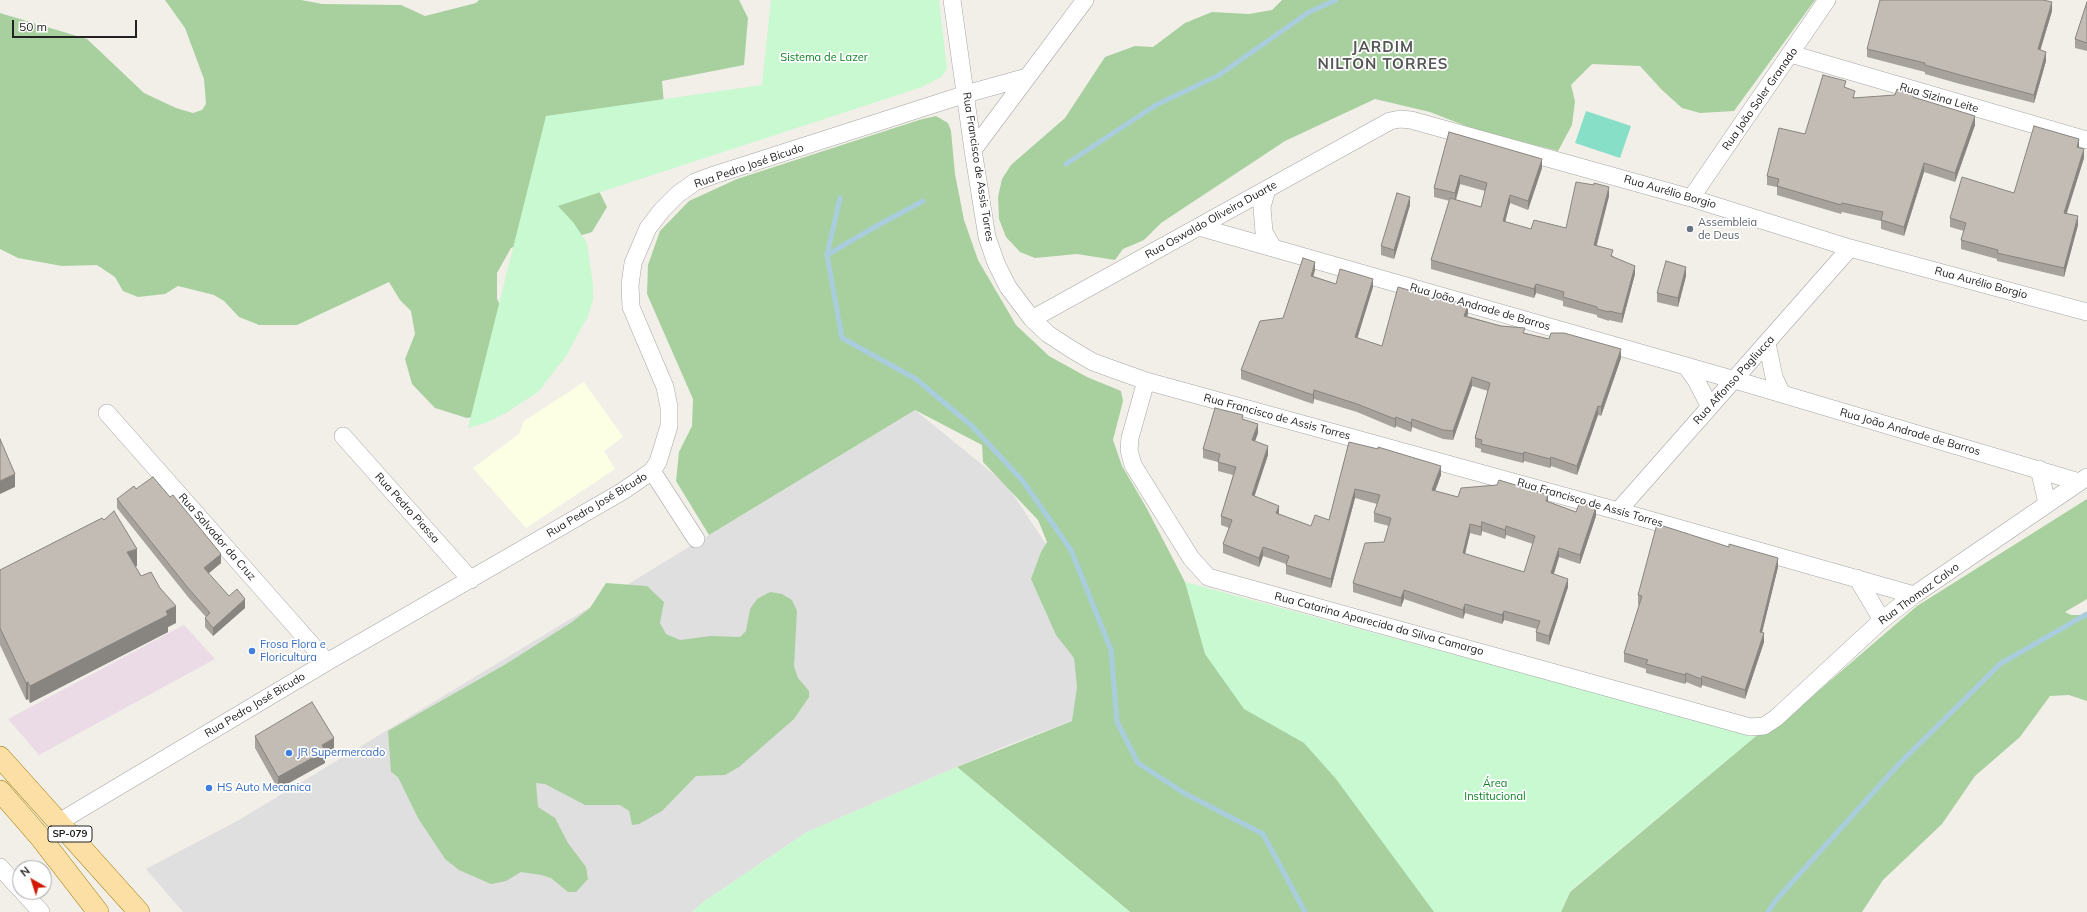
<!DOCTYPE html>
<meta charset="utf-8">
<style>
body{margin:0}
#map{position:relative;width:2087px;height:912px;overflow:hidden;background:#f2efe9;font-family:Mulish,sans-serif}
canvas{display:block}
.north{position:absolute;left:12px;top:860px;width:40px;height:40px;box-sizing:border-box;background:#fff;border:1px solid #a7a7a7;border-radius:50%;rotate:321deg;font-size:11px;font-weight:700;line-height:16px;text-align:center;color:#222}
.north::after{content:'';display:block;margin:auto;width:14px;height:18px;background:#d01903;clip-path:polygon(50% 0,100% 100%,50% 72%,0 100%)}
.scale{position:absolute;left:12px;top:20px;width:125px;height:18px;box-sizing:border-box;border:2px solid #222;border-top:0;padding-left:5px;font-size:12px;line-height:14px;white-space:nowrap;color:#222;-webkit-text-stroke:3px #fff;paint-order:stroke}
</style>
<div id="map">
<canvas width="2087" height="912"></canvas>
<div class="north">N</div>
<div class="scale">50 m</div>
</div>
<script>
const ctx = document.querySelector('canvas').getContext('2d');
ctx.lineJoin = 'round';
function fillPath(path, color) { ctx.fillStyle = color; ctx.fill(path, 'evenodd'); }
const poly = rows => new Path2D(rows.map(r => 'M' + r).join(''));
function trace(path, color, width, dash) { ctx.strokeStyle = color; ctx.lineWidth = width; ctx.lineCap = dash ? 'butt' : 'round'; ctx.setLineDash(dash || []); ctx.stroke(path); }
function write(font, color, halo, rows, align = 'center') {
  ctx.font = font + ' Mulish,sans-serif'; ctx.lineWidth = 3.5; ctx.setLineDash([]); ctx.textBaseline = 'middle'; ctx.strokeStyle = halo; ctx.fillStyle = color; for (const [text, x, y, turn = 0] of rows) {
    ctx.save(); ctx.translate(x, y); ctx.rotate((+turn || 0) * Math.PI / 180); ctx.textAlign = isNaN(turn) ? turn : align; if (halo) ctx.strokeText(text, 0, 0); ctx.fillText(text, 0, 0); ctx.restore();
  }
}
const residential = poly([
 [915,410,1007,485,1057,561,1100,710,1003,747,807,832,706,900,692,912,183,912,146,869,239,820]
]);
const industrial = poly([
 [184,625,215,659,39,755,8,719]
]);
const education = poly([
 [584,382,623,437,604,451,615,469,526,528,473,468,519,434,524,421]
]);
const forest = poly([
 [165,0,301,0,322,4,401,5,425,16,476,3,479,0,739,0,748,18,744,65,662,81,664,104,595,183,607,207,592,232,565,240,535,236,511,248,497,273,497,299,510,324,488,414,467,418,435,408,412,384,405,359,415,334,411,311,400,300,389,282,297,325,259,325,239,317,224,301,214,295,178,286,165,294,138,297,123,291,115,277,97,265,62,266,18,258,0,249,0,13,87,39,144,93,176,108,193,113,202,110,206,104,204,79,185,28],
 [1282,0,1815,0,1734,111,1700,113,1682,108,1662,90,1640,66,1592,64,1571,85,1575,101,1572,125,1558,151,1476,130,1430,112,1375,99,1285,141,1161,223,1144,240,1123,249,1115,260,1077,254,1035,258,1020,252,1006,237,999,219,998,197,1002,179,1011,165,1065,118,1105,57,1135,46,1153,47,1185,23,1212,12,1249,14,1272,10],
 [936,116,948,123,951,131,955,174,964,220,978,260,1016,325,1049,356,1087,377,1121,391,1123,401,1113,440,1122,466,1146,507,1185,582,1189,594,1466,912,1130,912,957,767,1072,721,1077,687,1074,658,1056,635,1031,579,1041,552,1047,542,1038,520,983,462,982,445,915,410,709,535,676,481,679,452,692,426,693,399,647,294,648,265,660,231,689,201,737,179,919,120],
 [2087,499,2087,599,2065,612,2071,615,2087,615,2087,701,2069,695,2050,696,2020,737,1975,776,1942,824,1883,880,1862,912,1561,912,1570,892,1756,736,1774,729,1917,606],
 [606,583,647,586,664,602,660,623,666,634,680,640,711,636,740,637,746,631,750,609,757,599,770,592,782,594,792,600,797,611,794,666,798,678,809,691,809,697,794,719,739,767,725,775,696,776,662,811,639,824,632,825,629,811,620,805,585,805,545,784,536,783,538,807,555,818,568,843,586,867,588,879,576,892,568,892,551,878,541,875,521,872,506,881,491,884,459,870,445,859,418,818,398,777,391,772,388,731,506,664,572,622,590,608]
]);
const park = poly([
 [771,0,939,0,947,69,941,77,922,87,558,206,573,222,587,243,593,285,593,300,588,316,566,356,538,392,506,413,485,423,468,428,546,116,762,85],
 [1185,582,1756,736,1570,891,1561,912,1434,912,1336,779,1304,743,1244,709,1205,654],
 [957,767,1130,912,692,912,706,900,807,832]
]);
const pitch = poly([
 [1586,111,1631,126,1620,158,1575,143]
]);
const stream = poly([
 [1066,164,1156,105,1219,75,1309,12,1336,0],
 [840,198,827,255,842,338,916,379,972,426,1022,480,1071,550,1111,650,1117,722,1138,763,1184,793,1263,834,1305,912],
 [827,255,873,228,923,201],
 [1768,912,1776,900,1899,764,2000,664,2087,614]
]);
const minor = poly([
 [952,0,973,150,987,237,996,263,1008,287,1032,319,1048,334,1071,349,1093,362,1146,381,1618,511,1914,595],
 [1791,54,2087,140],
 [973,150,1085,0],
 [1691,198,1827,0],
 [1199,227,1273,248,1264,232,1262,207,1267,189],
 [1273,248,1735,380,2079,482],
 [1032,319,1390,121,1400,119,1411,120,1691,198,1850,248,2087,312],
 [1767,343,1774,377,1782,394],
 [1686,366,1696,380,1710,407],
 [1146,381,1130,438,1129,450,1133,465,1191,558,1208,577,1750,727,1764,726,1776,718,1882,620,1914,595,2087,477],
 [107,413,327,662],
 [343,436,471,580],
 [2039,469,2047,503],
 [652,471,696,539],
 [1618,511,1850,248],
 [1857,578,1882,620],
 [59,822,327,662,623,491,652,471,658,462,669,426,669,407,665,387,631,307,630,285,633,263,648,228,662,210,678,194,695,182,714,175,966,94,1027,77],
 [0,867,20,889],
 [23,892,41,912]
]);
const major = poly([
 [0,757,139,912],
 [0,791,40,837,98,912]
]);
const wall = poly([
 [2045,1,2052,11,2040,50,2046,61,2034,103,1960,84,1925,74,1925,72,1867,57,1867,49],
 [2087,2,2087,51,2075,48,2075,39],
 [1846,88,1855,98,1914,97,1975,125,1955,182,1924,172,1904,236,1881,229,1881,221,1842,212,1841,214,1777,195,1777,187,1767,185,1767,176,1805,134],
 [1449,132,1542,168,1528,210,1510,203,1505,222,1531,229,1566,228,1609,196,1597,245,1613,256,1635,274,1622,323,1609,320,1609,321,1597,317,1597,315,1563,306,1563,301,1536,293,1534,298,1431,269,1431,260,1450,201,1434,197,1434,188],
 [1460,184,1485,191,1481,207,1456,200],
 [2079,147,2084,158,2067,213,2078,225,2064,277,1997,261,1997,259,1961,249,1961,240,1964,231,1950,227,1950,218,2014,193],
 [1410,205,1394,259,1381,255,1381,246],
 [1315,270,1313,276,1336,284,1373,287,1357,338,1382,346,1468,314,1467,316,1525,333,1621,358,1601,416,1598,415,1577,475,1551,466,1550,468,1524,461,1523,463,1481,452,1481,449,1475,447,1475,438,1488,391,1472,386,1453,440,1443,439,1412,427,1411,432,1396,426,1395,428,1357,412,1314,399,1313,404,1241,379,1241,370,1283,318],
 [1686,276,1678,307,1657,302,1657,293],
 [1243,419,1258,433,1255,441,1268,455,1254,496,1279,514,1311,526,1329,520,1349,442,1441,475,1435,491,1458,497,1548,502,1576,512,1596,516,1580,564,1559,557,1554,574,1568,587,1549,645,1536,641,1536,632,1537,629,1504,620,1502,624,1465,613,1463,619,1404,599,1401,607,1353,592,1353,583,1384,542,1389,526,1374,522,1374,513,1377,504,1355,498,1331,588,1286,574,1286,564,1263,556,1259,567,1223,553,1223,544,1229,528,1221,525,1221,516,1233,475,1218,471,1218,462,1203,458,1203,449],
 [1482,531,1505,539,1506,535,1533,544,1524,572,1465,554,1470,533,1481,536],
 [136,489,221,563,208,574,229,596,245,608,213,636,205,627,205,618,206,617,188,597,117,508,117,499],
 [137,566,135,567,141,576,176,623,168,627,168,632,30,703,28,699,26,700,0,645,0,570],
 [1778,567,1762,632,1764,642,1745,699,1702,685,1701,688,1686,682,1685,684,1646,673,1646,669,1624,662,1624,653,1639,605,1638,604,1638,595],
 [255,736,334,750,325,756,325,763,278,789,255,748]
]);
const shadedWall = poly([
 [2052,2,2052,11,2038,58,2038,49],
 [2046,52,2046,61,2034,103,2034,95],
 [1975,116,1975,125,1955,182,1955,173],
 [2079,139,2079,148,2077,147],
 [2084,149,2084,158,2064,221,2064,213],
 [1542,159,1542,168,1528,210,1528,201],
 [1924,163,1924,172,1904,236,1904,227],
 [1460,175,1460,184,1455,202,1455,193],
 [1609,187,1609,196,1594,254,1594,245],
 [1510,195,1510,203,1503,230,1503,221],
 [1410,197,1410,205,1394,259,1394,250],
 [2078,216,2078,225,2064,277,2064,268],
 [1315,262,1315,270,1311,285,1311,276],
 [1635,266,1635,274,1622,323,1622,314],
 [1686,267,1686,276,1678,307,1678,298],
 [1373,279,1373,287,1355,346,1355,337],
 [1536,284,1536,293,1534,298,1534,289],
 [1468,305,1468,314,1464,324,1464,316],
 [1621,349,1621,358,1601,416,1601,407],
 [1472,377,1472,386,1453,440,1453,431],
 [1314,390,1314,399,1313,404,1313,395],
 [1598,406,1598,415,1577,475,1577,466],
 [1396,417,1396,426,1395,428,1395,419],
 [1412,419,1412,427,1411,432,1411,423],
 [1258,424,1258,433,1252,449,1252,440],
 [1268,446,1268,455,1252,504,1252,495],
 [1524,452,1524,461,1523,463,1523,454],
 [1551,457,1551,466,1550,468,1550,459],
 [1441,466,1441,475,1432,499,1432,490],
 [15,474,15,487,0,494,0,481],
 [1355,489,1355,498,1331,588,1331,579],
 [1548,495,1548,504,1546,501],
 [1279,506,1279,515,1276,513],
 [1596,507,1596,516,1580,564,1580,555],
 [1482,522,1482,531,1481,536,1481,527],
 [1470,524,1470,533,1463,562,1463,553],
 [1506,526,1506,535,1505,539,1505,530],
 [1263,547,1263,556,1259,567,1259,558],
 [1559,548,1559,557,1551,582,1551,573],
 [137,549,137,566,127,569,127,552],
 [221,554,221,563,204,577,204,568],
 [1778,558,1778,567,1760,641,1760,632],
 [1568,579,1568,587,1549,645,1549,636],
 [1404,590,1404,599,1401,607,1401,598],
 [245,599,245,608,213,636,213,628],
 [1465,604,1465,613,1463,619,1463,610],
 [176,606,176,623,168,627,168,632,30,703,30,686,166,611],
 [1504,611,1504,620,1502,624,1502,615],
 [1764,633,1764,642,1745,699,1745,690],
 [1686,673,1686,682,1685,684,1685,675],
 [1702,676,1702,685,1701,688,1701,679],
 [28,682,28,699,26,700,26,683],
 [334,738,334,750,325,756,325,763,278,789,278,777,322,745]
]);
const building = poly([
 [1880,0,2043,0,2052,2,2038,49,2046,52,2034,95,1960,75,1925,65,1925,63,1867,49,1880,0],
 [2087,2,2087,43,2075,39,2087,2],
 [1823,75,1846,81,1844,87,1855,91,1853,98,1895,95,1897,89,1914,95,1913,97,1975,116,1955,173,1924,163,1904,227,1881,220,1883,212,1842,203,1841,205,1777,186,1779,179,1767,176,1779,128,1805,134,1823,75],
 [2034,126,2079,139,2077,147,2084,149,2064,213,2078,216,2064,268,1997,253,1998,250,1961,240,1966,223,1950,218,1962,177,2014,193,2034,126],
 [1449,132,1542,159,1528,201,1510,195,1503,221,1531,229,1534,220,1566,228,1576,182,1594,185,1594,183,1609,187,1594,245,1613,250,1611,256,1635,266,1622,314,1609,311,1609,312,1597,309,1597,307,1563,297,1564,292,1536,284,1534,289,1431,260,1450,198,1481,207,1487,183,1460,175,1455,193,1434,188,1449,132],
 [1397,193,1410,197,1394,250,1381,246,1397,193],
 [1303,258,1315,262,1311,276,1336,284,1340,269,1373,279,1355,337,1382,346,1398,287,1453,303,1454,301,1468,305,1464,316,1501,326,1525,328,1523,333,1549,339,1551,333,1564,333,1621,349,1601,407,1598,406,1577,466,1551,457,1550,459,1524,452,1523,454,1481,444,1482,440,1475,438,1490,383,1472,377,1453,431,1443,430,1412,419,1411,423,1396,417,1395,419,1357,404,1314,390,1313,395,1241,370,1260,321,1283,318,1303,258],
 [1666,261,1686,267,1678,298,1657,293,1666,261],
 [1215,408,1243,415,1242,419,1258,424,1252,440,1268,446,1252,495,1279,506,1276,513,1311,526,1315,515,1329,520,1349,442,1378,449,1378,447,1441,466,1432,490,1458,497,1461,488,1497,485,1499,480,1548,495,1546,501,1576,512,1580,502,1596,507,1580,555,1559,548,1551,573,1568,579,1549,636,1536,632,1540,621,1504,611,1502,615,1465,604,1463,610,1404,590,1401,598,1353,583,1365,543,1384,542,1391,518,1374,513,1380,495,1355,489,1331,579,1286,565,1289,556,1263,547,1259,558,1223,544,1232,520,1221,516,1236,467,1218,462,1220,454,1203,449,1215,408],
 [1482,522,1505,530,1506,526,1535,536,1524,572,1463,553,1470,524,1481,527,1482,522],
 [0,439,15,474,0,481,0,439],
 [153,477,170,497,173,495,221,554,204,568,229,596,237,589,245,599,213,628,205,618,210,613,188,588,117,499,134,486,136,489,153,477],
 [114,511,137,549,127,552,141,576,151,572,160,588,176,606,166,611,168,615,30,686,28,682,26,683,0,628,0,570,102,518,104,520,114,511],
 [1657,524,1729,547,1729,544,1778,558,1760,632,1764,633,1745,690,1702,676,1701,679,1686,673,1685,675,1646,664,1648,660,1624,653,1642,596,1638,595,1657,524],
 [312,702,334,738,322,745,325,751,278,777,255,736,312,702]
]);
const markers = [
 [1690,229,4,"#6b7280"],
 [252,651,4,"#3f7fe0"],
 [289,753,4,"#3f7fe0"],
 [209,788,4,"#3f7fe0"]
];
const shields = [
 [70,834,44]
];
const shieldNames = [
 ["SP-079",70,834]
];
const parkNames = [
 ["Sistema de Lazer",824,58],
 ["Área",1495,784],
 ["Institucional",1495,797]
];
const streetNames = [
 ["Rua Sizina Leite",1939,98,16],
 ["Rua João Soler Granado",1760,99,-55],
 ["Rua Pedro José Bicudo",749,166,-19],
 ["Rua Francisco de Assis Torres",978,167,81],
 ["Rua Aurélio Borgio",1670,192,16],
 ["Rua Oswaldo Oliveira Duarte",1211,220,-29],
 ["Rua Aurélio Borgio",1981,283,15],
 ["Rua João Andrade de Barros",1480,307,16],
 ["Rua Affonso Pagliucca",1734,380,-48],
 ["Rua Francisco de Assis Torres",1277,417,15],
 ["Rua João Andrade de Barros",1910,432,16],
 ["Rua Francisco de Assis Torres",1590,503,16],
 ["Rua Pedro José Bicudo",597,505,-31],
 ["Rua Pedro Piassa",407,508,48],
 ["Rua Salvador da Cruz",217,537,49],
 ["Rua Thomaz Calvo",1919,594,-36],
 ["Rua Catarina Aparecida da Silva Camargo",1379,624,15],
 ["Rua Pedro José Bicudo",255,705,-31]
];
const worshipNames = [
 ["Assembleia",1698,223],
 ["de Deus",1698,236]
];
const shopNames = [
 ["Frosa Flora e",260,645],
 ["Floricultura",260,658],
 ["JR Supermercado",297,753],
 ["HS Auto Mecanica",217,788]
];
const districtNames = [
 ["JARDIM",1383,47],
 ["NILTON TORRES",1383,64]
];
fillPath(residential, '#e0dfdf');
fillPath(industrial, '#eadbe6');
fillPath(education, '#fcffe4');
fillPath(forest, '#a7d09e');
fillPath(park, '#c8f9d1');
fillPath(pitch, '#88dfc7');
trace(stream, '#aacdde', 5);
trace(minor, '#a6a6a6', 18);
trace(major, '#9d7a02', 22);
trace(minor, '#fff', 17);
trace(major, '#fbdfa4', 21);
fillPath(wall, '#a7a29c');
fillPath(shadedWall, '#88847f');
fillPath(building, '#c2bcb5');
trace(building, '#88847f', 1);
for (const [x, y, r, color] of markers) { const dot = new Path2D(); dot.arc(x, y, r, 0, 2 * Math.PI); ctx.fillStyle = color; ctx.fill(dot); trace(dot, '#fff', 1.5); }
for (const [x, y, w] of shields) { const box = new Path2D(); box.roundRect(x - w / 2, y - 8, w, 16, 3); ctx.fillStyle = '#fff'; ctx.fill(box); trace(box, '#222', 1); }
write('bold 10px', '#222', null, shieldNames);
write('11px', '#0d8224', '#fff', parkNames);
write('11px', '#222', '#fff', streetNames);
write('11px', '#5b616d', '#fff', worshipNames, 'left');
write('11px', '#366cbe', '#fff', shopNames, 'left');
ctx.letterSpacing = '1px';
write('bold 15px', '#555', '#fff', districtNames);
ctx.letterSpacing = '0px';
</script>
